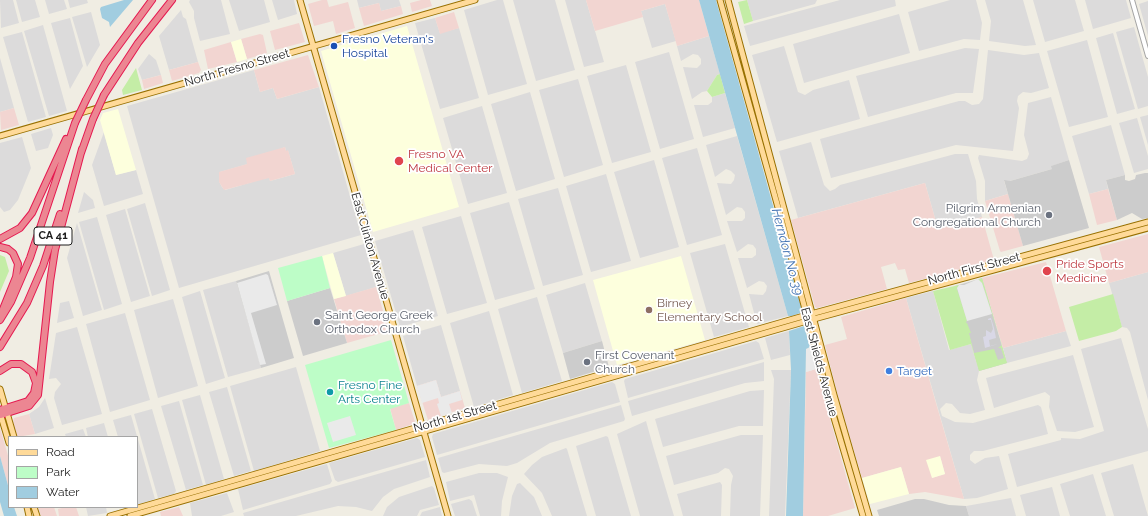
<!DOCTYPE html>
<style>
body{margin:0}
#map{position:relative;width:1148px;height:516px;overflow:hidden;background:#f0ede3;font-family:Raleway,sans-serif}
canvas{display:block}
.legend{position:absolute;left:8px;top:436px;width:130px;height:72px;box-sizing:border-box;background:#fff;border:1px solid #a5a5a5;margin:0;padding:5px 7px;list-style:none;font-size:12px;color:#1e1e1e}
.legend li{display:flex;align-items:center;gap:8px;height:20px}
.legend b{width:20px;border:1px solid #a5a5a5}
</style>
<div id="map">
<canvas width="1148" height="516"></canvas>
<ul class="legend">
<li><b style="height:5px;background:#ffda99"></b>Road</li>
<li><b style="height:11px;background:#bdfdc7"></b>Park</li>
<li><b style="height:11px;background:#a1cde0"></b>Water</li>
</ul>
</div>
<script>
const ctx = document.querySelector('canvas').getContext('2d');
ctx.lineJoin = 'round';
function fillPath(path, color) { ctx.fillStyle = color; ctx.fill(path, 'evenodd'); }
const poly = rows => new Path2D(rows.map(r => 'M' + r).join(''));
function trace(path, color, width, dash) { ctx.strokeStyle = color; ctx.lineWidth = width; ctx.lineCap = dash ? 'butt' : 'round'; ctx.setLineDash(dash || []); ctx.stroke(path); }
function write(font, color, halo, rows, align = 'center') {
  ctx.font = font + ' Raleway,sans-serif'; ctx.lineWidth = 3.5; ctx.setLineDash([]); ctx.textBaseline = 'middle'; ctx.strokeStyle = halo; ctx.fillStyle = color; for (const [text, x, y, turn = 0] of rows) {
    ctx.save(); ctx.translate(x, y); ctx.rotate((+turn || 0) * Math.PI / 180); ctx.textAlign = isNaN(turn) ? turn : align; if (halo) ctx.strokeText(text, 0, 0); ctx.fillText(text, 0, 0); ctx.restore();
  }
}
const residential = poly([
 [0,0,13,0,19,23,1,28],
 [16,0,35,0,40,17,22,22],
 [45,0,64,0,67,9,49,14],
 [68,0,87,0,88,3,70,8],
 [190,0,221,0,230,34,200,41,194,18,194,11,189,2],
 [229,0,264,0,270,22,239,31],
 [272,0,294,0,297,14,278,20],
 [357,0,399,0,401,6,381,11,379,3,359,8],
 [497,0,503,0,527,84,488,95,464,10],
 [513,0,555,0,575,70,536,81],
 [565,0,586,0,604,62,584,67],
 [747,0,817,0,815,4,753,21],
 [840,0,895,0,896,6,750,46,744,26],
 [950,0,976,0,982,23,980,40,964,39,919,51,908,12],
 [985,0,1023,0,1036,45,1025,46,989,41,991,21],
 [1033,0,1075,0,1084,31,1045,42],
 [1085,0,1126,0,1131,18,1093,29],
 [1148,1,1148,36,1139,4],
 [665,4,676,41,652,48,641,11],
 [181,10,183,17,186,19,198,62,169,70,159,36],
 [91,12,100,45,87,67,72,17],
 [899,14,910,53,804,83,793,44],
 [70,18,83,66,70,89,51,23],
 [435,18,440,33,459,28,479,98,440,109,415,23],
 [43,25,67,111,49,116,24,31],
 [1134,27,1148,77,1148,106,1138,109,1116,32],
 [22,32,46,117,28,122,3,37],
 [1113,33,1135,109,1117,114,1096,38],
 [709,36,720,74,717,75,707,91,702,92,692,99,683,67,697,68,701,64,701,59,698,55,693,54,681,61,677,46],
 [1087,40,1108,117,1069,127,1047,51],
 [784,46,798,92,805,95,813,90,849,80,860,119,777,142,752,55],
 [965,48,979,49,973,93,956,93,868,117,856,76],
 [988,50,1024,55,1039,53,1049,88,1031,93,1023,92,1018,96,1017,101,1019,108,1013,151,956,145,831,178,820,139,959,101,965,101,972,105,979,104,983,99],
 [669,52,694,139,660,149,635,62],
 [149,54,156,60,161,75,142,80,138,69],
 [0,58,14,108,0,112],
 [626,65,651,152,612,163,587,76],
 [254,70,260,92,273,88,277,99,319,87,361,235,179,288,127,106],
 [285,147,286,151,288,151,295,174,270,181,269,177,225,190,222,187,219,181,220,172,248,164],
 [578,79,603,165,564,177,539,90],
 [530,92,555,179,516,191,491,104],
 [725,93,735,128,703,137,694,105,708,105,712,102,712,97],
 [1051,97,1069,160,1052,166,1052,169,1010,181,1004,181,1008,194,985,201,985,181,978,158,979,155,1022,161,1027,159,1029,154,1024,135,1028,103],
 [482,106,507,193,468,204,443,118],
 [1148,115,1148,145,1140,117],
 [1137,118,1148,156,1148,169,1134,173,1119,123],
 [1111,125,1125,175,1106,180,1108,189,1089,194,1072,136],
 [51,128,53,135,48,148,36,151,31,134],
 [104,132,116,175,136,170,143,194,104,206,92,165],
 [737,136,788,316,757,324,749,294,763,295,766,291,767,286,764,282,759,281,747,288,738,258,752,258,756,255,756,249,753,245,748,244,737,252,727,221,742,221,745,218,745,212,742,208,737,207,726,215,717,183,731,184,734,180,735,175,731,171,726,169,715,177,706,145],
 [22,137,31,168,18,200,10,210,4,212,0,207,0,143],
 [811,142,824,185,830,191,835,189,840,185,955,154,968,154,976,181,977,199,982,217,938,229,925,183,798,218,779,151],
 [697,148,722,235,687,245,662,158],
 [654,160,679,247,640,258,614,172],
 [606,174,631,261,591,272,566,186],
 [558,188,583,275,543,286,518,199],
 [84,192,93,200,95,208,78,213],
 [509,202,535,289,495,300,470,213],
 [145,203,170,290,152,296,127,209],
 [125,209,150,296,131,302,106,215],
 [461,216,487,303,447,314,422,227],
 [97,217,122,304,104,310,79,222],
 [77,223,102,310,83,316,67,258],
 [413,230,438,316,400,327,375,241],
 [364,244,376,287,346,296,333,253],
 [725,244,749,327,714,337,690,253],
 [1148,272,1148,400,1130,332,1127,328,1122,327,1109,283],
 [236,281,261,368,228,377,203,290],
 [585,283,602,341,563,353,546,295],
 [200,291,225,378,206,384,182,297],
 [933,291,949,350,971,344,979,371,977,380,985,410,970,414,960,413,952,404,946,403,940,409,942,416,955,422,973,423,1038,405,1041,407,1048,434,983,451,974,451,970,455,970,460,975,464,985,458,999,456,1008,489,977,498,964,499,906,298],
 [537,297,562,381,522,393,498,309],
 [173,299,198,386,158,398,134,310],
 [69,301,74,318,57,323,60,303],
 [489,311,513,395,474,407,450,323],
 [125,313,150,400,110,412,86,324],
 [441,325,460,391,441,397,436,380,417,386,403,336],
 [77,327,102,414,62,425,54,398,55,392,61,384,56,378,49,379,56,333],
 [789,331,790,355,771,360,765,338],
 [1066,331,1071,346,1007,363,1003,348],
 [1121,338,1148,429,1148,451,1017,487,1008,454,1061,440,1061,438,1080,439,1104,431,1081,349],
 [756,341,759,343,764,359,628,398,624,381,625,379],
 [1073,355,1094,427,1075,432,1057,431,1049,407,1050,396,1045,392,994,408,986,378],
 [764,362,764,381,745,383,632,416,628,401],
 [296,367,320,451,254,471,230,386],
 [771,370,791,370,785,516,769,516,774,379],
 [612,382,615,384,620,402,437,455,432,437,433,434],
 [227,387,251,471,234,476,209,392],
 [764,390,763,426,739,426,663,447,655,419,750,391],
 [200,395,224,479,206,485,182,400],
 [45,398,54,428,35,434,29,414,39,407],
 [179,401,203,485,186,490,161,406],
 [621,405,625,419,624,421,550,443,517,463,507,466,479,464,444,473,442,472,438,458],
 [152,409,176,491,174,494,158,498,134,414],
 [131,415,155,499,137,505,137,437,118,437,113,420],
 [646,421,653,446,674,516,640,516,617,434],
 [104,423,108,437,88,437,86,428],
 [83,429,86,437,66,437,65,434],
 [741,435,763,435,760,516,730,516,731,485,733,476,729,469,725,468,718,473,674,485,666,456],
 [606,436,608,437,631,516,596,516,576,446],
 [417,438,420,440,425,457,338,482,335,480,329,463],
 [566,448,567,449,587,516,552,516,542,493,524,474,532,465,542,457],
 [426,460,430,477,394,489,383,497,372,511,356,507,338,506,296,516,244,516,243,513],
 [327,464,332,481,330,484,243,510,238,489],
 [1133,464,1148,516,1114,516,1101,473],
 [479,473,497,473,508,477,502,501,501,516,480,516,474,495,450,501,446,482],
 [1093,474,1106,516,1070,516,1060,484],
 [720,482,722,485,721,516,683,516,677,494],
 [520,483,534,497,542,516,509,516,512,496,517,484],
 [432,486,434,488,439,505,420,510,417,516,383,516,387,507,399,497],
 [1052,487,1060,516,1026,516,1020,495],
 [227,493,234,512,221,516,192,516,190,503],
 [1011,498,1016,516,969,516,966,506],
 [469,499,472,501,477,516,455,516,451,504],
 [86,507,106,507,107,513,88,516],
 [440,507,442,516,420,516,422,512]
]);
const commercial = poly([
 [322,0,327,0,329,7,348,2,355,28,336,34,333,21,314,26,308,4],
 [421,0,430,0,432,6,412,12,410,3],
 [586,0,699,0,709,36,677,46,665,4,641,11,643,17,595,31],
 [379,3,381,11,401,6,403,14,364,26,359,8],
 [454,12,459,28,440,34,435,18],
 [299,23,305,42,275,50,270,31],
 [260,34,263,35,267,53,247,59,241,39],
 [231,42,237,62,208,69,204,50],
 [308,55,319,87,277,99,273,88,260,92,254,70],
 [198,62,201,70,199,73,172,81,169,70],
 [161,75,163,83,144,89,142,80],
 [14,108,19,125,1,130,0,112],
 [285,147,286,151,288,150,295,174,270,181,269,178,224,190,219,182,219,172,247,164,246,158],
 [925,183,938,229,982,217,994,260,909,283,905,269,898,270,895,263,881,267,887,289,817,308,815,307,791,220],
 [1108,189,1117,220,1097,225,1089,194],
 [1008,194,1023,246,1001,252,1000,251,985,201],
 [1148,234,1148,272,1109,283,1099,247],
 [1046,262,1066,331,1003,348,982,278],
 [376,287,389,331,347,343,334,299],
 [906,298,938,410,964,499,925,492,909,494,901,467,862,478,840,404,825,345,847,339,841,317],
 [940,456,945,474,932,478],
 [816,369,855,508,828,516,803,516,806,372],
 [436,380,441,397,460,391,465,408,428,420,417,386],
 [409,403,415,422,413,424,396,430,390,408],
 [29,414,35,434,17,437,13,422,14,418],
 [0,428,9,459,9,489,0,456],
 [38,507,54,507,57,516,41,516],
 [66,507,76,507,79,516,59,516,58,509],
 [179,507,183,516,161,516,160,512]
]);
const education = poly([
 [407,26,459,207,373,232,321,51],
 [241,39,247,59,237,62,231,42],
 [118,109,136,170,116,175,100,120,103,113],
 [333,253,346,296,334,299,322,256],
 [681,256,705,340,617,365,593,280],
 [940,456,945,474,932,478,926,460],
 [901,467,909,494,870,504,862,478]
]);
const religious = poly([
 [1069,160,1089,228,1023,246,1004,180,1010,181,1052,169,1051,166],
 [1145,173,1148,173,1148,218,1142,219,1132,213,1117,220,1106,180,1125,175,1125,180,1129,181,1135,179,1136,175],
 [269,271,294,358,261,368,236,281],
 [982,278,1007,363,979,371,955,286],
 [330,288,347,343,303,356,287,301],
 [602,341,609,367,570,379,563,353],
 [915,499,924,499,949,505,966,506,969,516,879,516,877,510]
]);
const grass = poly([
 [747,0,753,21,744,24,738,2],
 [136,68,142,90,123,95,122,90],
 [720,74,725,93,712,97,707,91,717,75],
 [0,255,5,257,9,271,0,292],
 [982,278,1007,363,979,371,971,344,950,350,933,291,959,285,957,289,967,320,966,323,967,323,971,333,969,333,974,353,994,349,998,360,1004,358,1001,348,998,348,1002,345,982,283,978,280],
 [1113,294,1122,327,1116,331,1079,341,1069,307]
]);
const park = poly([
 [322,256,330,288,287,301,278,268],
 [391,340,409,403,390,409,396,430,329,448,305,365]
]);
const parking = poly([
 [266,274,268,275,277,305,251,313,266,364,260,365,237,283],
 [978,279,982,283,992,314,967,321,957,288,959,285,964,285],
 [810,347,816,369,806,372,806,349],
 [436,380,441,397,460,391,462,400,449,404,452,413,441,416,437,404,439,403,438,398,422,403,417,386],
 [350,416,356,435,333,442,327,423]
]);
const plaza = poly([
 [990,318,991,318,994,328,996,338,989,340,990,346,998,344,985,348,983,337,986,336,986,330,991,333,993,329,991,320,988,320,988,319]
]);
const water = poly([
 [124,0,133,0,110,27,109,22,102,18,100,9,101,7],
 [699,0,716,0,802,310,800,313,792,316,788,316],
 [804,326,810,347,806,349,803,516,786,516,791,370,789,331],
 [0,456,9,489,9,507,14,507,17,516,4,516,0,502]
]);
const minor = poly([
 [1132,0,1148,56]
]);
const major = poly([
 [300,0,448,516],
 [720,0,779,211,832,411,863,516],
 [728,0,834,395,869,516],
 [0,136,475,0],
 [0,389,14,437],
 [0,413,9,443],
 [27,507,29,516],
 [34,507,37,516],
 [110,516,807,315,1148,222],
 [130,516,814,319,1148,228]
]);
const highway = poly([
 [104,95,138,43,172,0],
 [86,100,105,64,152,0],
 [81,153,93,119],
 [0,239,20,228,32,213,66,139],
 [0,247,8,249,13,253,18,264,16,277,1,314],
 [0,320,11,302,30,258,75,123],
 [0,347,27,303,43,266,60,214],
 [0,371,11,364,21,364,32,372,36,383,34,393,28,401,0,410],
 [1,415,29,406,38,395,50,282,55,250,82,149]
]);
const highwayBridge = poly([
 [93,119,104,95],
 [75,123,86,100]
]);
const markers = [
 [334,46,4,"#1a4fb4"],
 [399,161,5,"#e0444e"],
 [1049,215,4,"#6b7280"],
 [1047,271,5,"#e0444e"],
 [649,310,4,"#8d6e63"],
 [317,322,4,"#6b7280"],
 [587,362,4,"#6b7280"],
 [889,371,4,"#3f7fe0"],
 [330,392,4,"#0f9aa8"]
];
const shields = [
 [53,236,38]
];
const shieldNames = [
 ["CA 41",53,236]
];
const transitNames = [
 ["Fresno Veteran's",342,39],
 ["Hospital",342,53]
];
const streetNames = [
 ["North Fresno Street",237,68,-16],
 ["East Clinton Avenue",370,246,74],
 ["North First Street",974,269,-15],
 ["East Shields Avenue",819,362,75],
 ["North 1st Street",455,417,-16]
];
const healthNames = [
 ["Fresno VA",408,154],
 ["Medical Center",408,168],
 ["Pride Sports",1056,264],
 ["Medicine",1056,278]
];
const worshipNames = [
 ["Pilgrim Armenian",1041,208,"right"],
 ["Congregational Church",1041,222,"right"],
 ["Saint George Greek",325,315],
 ["Orthodox Church",325,329],
 ["First Covenant",595,355],
 ["Church",595,369]
];
const educationNames = [
 ["Birney",657,303],
 ["Elementary School",657,317]
];
const shopNames = [
 ["Target",897,371]
];
const cultureNames = [
 ["Fresno Fine",338,385],
 ["Arts Center",338,399]
];
const waterNames = [
 ["Herndon No. 39",787,252,75]
];
fillPath(residential, '#dcdbdb');
fillPath(commercial, '#f2d5d1');
fillPath(education, '#fdffdd');
fillPath(religious, '#ccc');
fillPath(grass, '#c4eda6');
fillPath(park, '#bdfdc7');
fillPath(parking, '#eaeaea');
fillPath(plaza, '#d9d8e6');
fillPath(water, '#a1cde0');
trace(minor, '#a5a5a5', 6);
trace(major, '#987000', 7);
trace(highway, '#e51950', 8);
trace(minor, '#fff', 4);
trace(major, '#ffda99', 5);
trace(highway, '#ec8692', 6);
trace(highwayBridge, '#e51950', 8, []);
trace(highwayBridge, '#ec8692', 6);
for (const [x, y, r, color] of markers) { const dot = new Path2D(); dot.arc(x, y, r, 0, 2 * Math.PI); ctx.fillStyle = color; ctx.fill(dot); trace(dot, '#fff', 1.5); }
for (const [x, y, w] of shields) { const box = new Path2D(); box.roundRect(x - w / 2, y - 9, w, 18, 3); ctx.fillStyle = '#fff'; ctx.fill(box); trace(box, '#1e1e1e', 1); }
write('bold 11px', '#1e1e1e', null, shieldNames);
write('12px', '#164399', '#fff', transitNames, 'left');
write('12px', '#1e1e1e', '#fff', streetNames);
write('12px', '#be3a42', '#fff', healthNames, 'left');
write('12px', '#5b616d', '#fff', worshipNames, 'left');
write('12px', '#785e54', '#fff', educationNames, 'left');
write('12px', '#366cbe', '#fff', shopNames, 'left');
write('12px', '#0d838f', '#fff', cultureNames, 'left');
write('italic 13px', '#4474b4', '#fff', waterNames);
</script>
